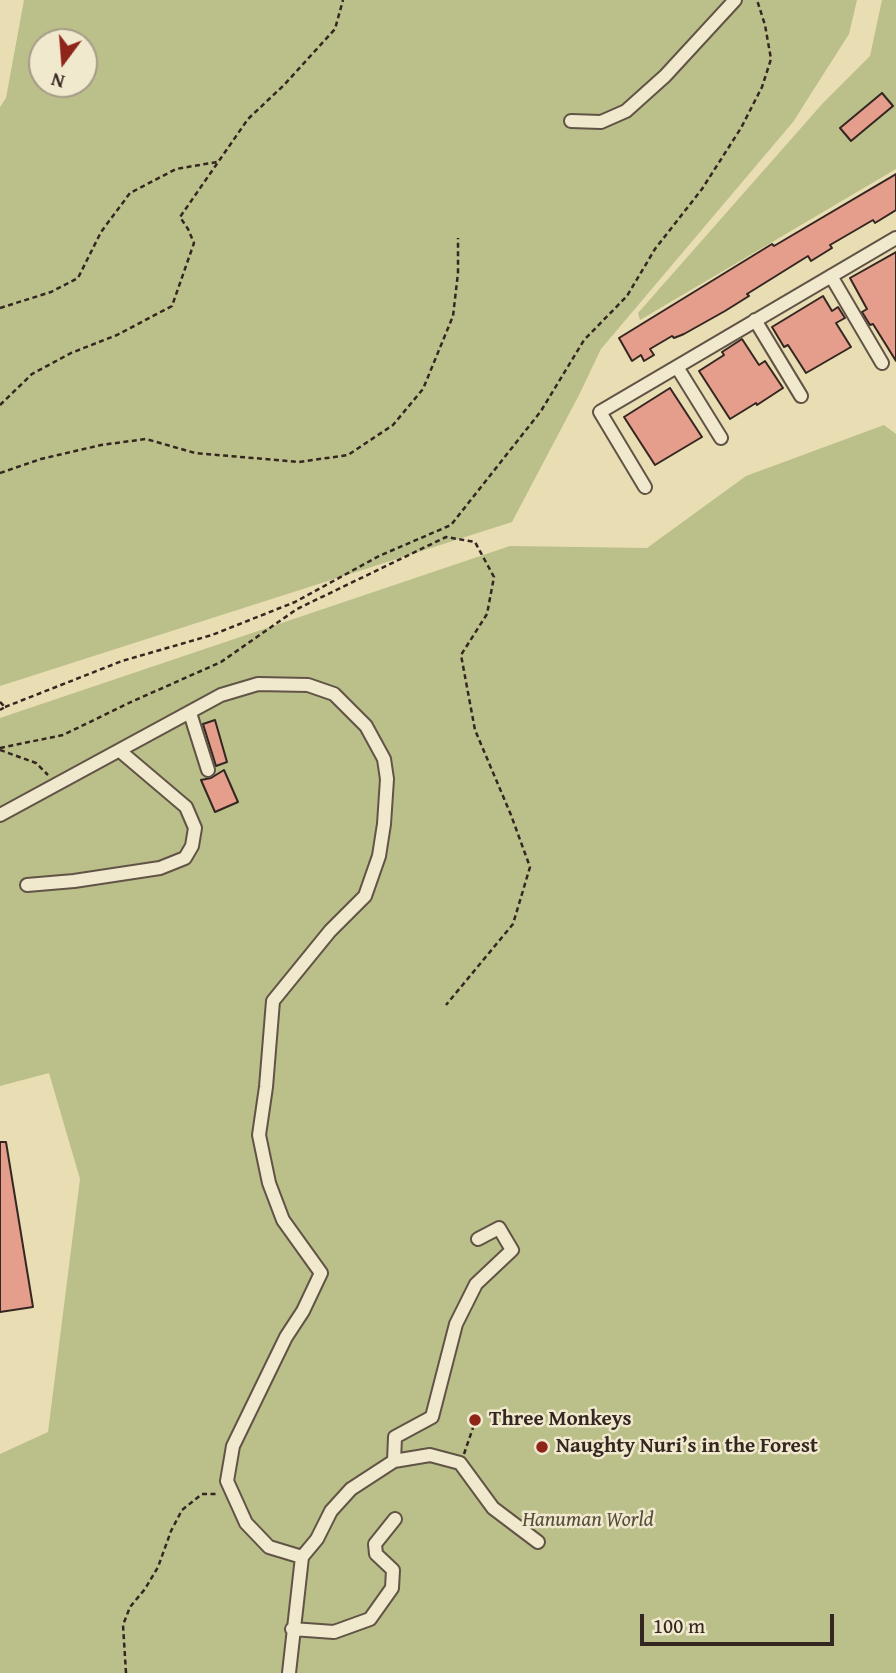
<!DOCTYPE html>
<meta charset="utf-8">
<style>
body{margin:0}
#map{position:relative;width:896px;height:1673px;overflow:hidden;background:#e9ddb4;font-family:"Gentium Book Plus",serif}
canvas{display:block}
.north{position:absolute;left:28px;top:28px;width:70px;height:70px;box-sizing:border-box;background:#f1e9ce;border:2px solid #a59b89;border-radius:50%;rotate:196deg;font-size:19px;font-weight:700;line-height:28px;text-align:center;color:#342721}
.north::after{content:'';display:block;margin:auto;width:24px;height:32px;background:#8f2418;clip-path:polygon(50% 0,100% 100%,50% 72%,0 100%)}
.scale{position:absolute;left:640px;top:1614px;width:194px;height:32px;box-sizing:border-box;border:4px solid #342721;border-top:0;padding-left:9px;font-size:21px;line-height:24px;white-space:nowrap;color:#342721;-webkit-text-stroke:5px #f1e9ce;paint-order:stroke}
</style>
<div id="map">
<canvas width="896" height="1673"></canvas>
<div class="north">N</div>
<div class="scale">100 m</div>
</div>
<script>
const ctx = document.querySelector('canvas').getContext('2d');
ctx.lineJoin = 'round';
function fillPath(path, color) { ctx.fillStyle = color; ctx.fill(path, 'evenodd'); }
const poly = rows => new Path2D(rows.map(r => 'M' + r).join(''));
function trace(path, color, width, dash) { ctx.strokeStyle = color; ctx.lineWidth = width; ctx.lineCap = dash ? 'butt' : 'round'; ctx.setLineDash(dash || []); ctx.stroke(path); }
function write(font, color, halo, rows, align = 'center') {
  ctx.font = font + ' "Gentium Book Plus",serif'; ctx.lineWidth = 5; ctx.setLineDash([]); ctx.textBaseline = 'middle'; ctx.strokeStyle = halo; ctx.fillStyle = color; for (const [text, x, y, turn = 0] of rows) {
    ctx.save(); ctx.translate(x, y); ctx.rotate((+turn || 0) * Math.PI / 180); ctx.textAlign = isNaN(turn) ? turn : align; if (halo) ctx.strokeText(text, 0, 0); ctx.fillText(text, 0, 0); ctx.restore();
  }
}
const green = poly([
 [24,0,857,0,849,34,793,122,601,349,579,395,512,522,0,686,0,107,6,98],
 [42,42,84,42,84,84,42,84],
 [882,0,896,0,896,169,640,320,638,313,823,103,870,56],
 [884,425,896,434,896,1673,0,1673,0,1454,48,1432,80,1179,49,1073,0,1086,0,718,510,546,647,548,746,476]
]);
const building = poly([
 [882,93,893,106,851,141,840,128,882,93],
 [896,174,896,210,875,223,873,220,830,245,832,248,811,261,808,256,747,294,749,296,725,311,684,334,674,338,672,336,650,349,654,355,644,361,641,355,632,361,619,338,772,244,774,246,896,174],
 [896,252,896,361,873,324,870,325,862,312,867,309,850,278,896,252],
 [823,296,832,311,838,307,845,318,836,323,851,347,806,373,788,345,784,347,772,327,823,296],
 [742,339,759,365,765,361,783,388,757,405,756,403,730,419,699,371,724,355,722,352,742,339],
 [670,388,702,437,655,465,624,417,670,388],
 [215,720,227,762,216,766,203,724,215,720],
 [224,770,238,802,215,812,201,780,211,778,224,770],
 [0,1142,6,1142,33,1307,0,1312,0,1142]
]);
const path = poly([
 [0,308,51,292,78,278,101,232,130,193,176,169,217,162],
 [0,405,32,374,71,353,117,335,172,306,194,243,188,229,180,217,248,119,284,85,335,29,343,0],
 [0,473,41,459,101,445,146,439,195,453,299,462,348,455,393,425,423,389,453,316,458,273,458,238],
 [0,702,5,707,0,710],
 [5,707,122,661,212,635,295,602,379,556,451,525,541,411,584,340,627,296,655,249,702,189,741,128,762,87,771,59,765,25,757,0],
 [0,748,63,735,131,702,221,662,297,609,446,537,475,542,494,577,487,614,461,655,475,730,511,815,530,867,513,924,446,1005],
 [0,750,36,763,48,775],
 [464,1454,475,1422],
 [126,1673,123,1625,130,1607,145,1589,158,1567,171,1531,182,1510,202,1494,219,1494]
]);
const minor = poly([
 [571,121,601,122,626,111,665,76,735,0],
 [831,276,882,363],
 [755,320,801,396],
 [677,367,721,438],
 [645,487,600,412,896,238],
 [190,713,208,770],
 [0,815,221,695,258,684,308,685,334,694,366,726,384,759,387,779,384,824,379,856,365,896,330,931,273,1001,266,1087,259,1135,269,1183,283,1220,321,1273,303,1311,286,1337,233,1446,227,1481,246,1523,269,1547,302,1557,317,1539,331,1511,351,1489,394,1461,430,1455,460,1463,493,1508,538,1542],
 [27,885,74,881,160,868,185,858,192,846,195,828,186,807,120,751],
 [394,1461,395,1437,432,1417,456,1324,476,1284,512,1250,499,1228,478,1239],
 [292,1629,334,1632,370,1619,392,1588,393,1570,376,1554,375,1544,395,1519],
 [289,1673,302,1557]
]);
const markers = [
 [475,1420,7,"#8f2418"],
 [542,1447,7,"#8f2418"]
];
const poiNames = [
 ["Three Monkeys",489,1420],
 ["Naughty Nuri’s in the Forest",556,1447]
];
const parkNames = [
 ["Hanuman World",588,1521]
];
fillPath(green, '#bbbf8a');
fillPath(building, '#e59d8c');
trace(building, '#342721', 2);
trace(minor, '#615446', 16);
trace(path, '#342721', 2.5, [5, 3.5]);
trace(minor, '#f1e9ce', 12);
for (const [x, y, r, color] of markers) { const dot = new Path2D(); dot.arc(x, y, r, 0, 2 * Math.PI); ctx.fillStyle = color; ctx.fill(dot); trace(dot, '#f1e9ce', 2.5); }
write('bold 21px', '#342721', '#f1e9ce', poiNames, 'left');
write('italic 21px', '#564d3b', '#f1e9ce', parkNames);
</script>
